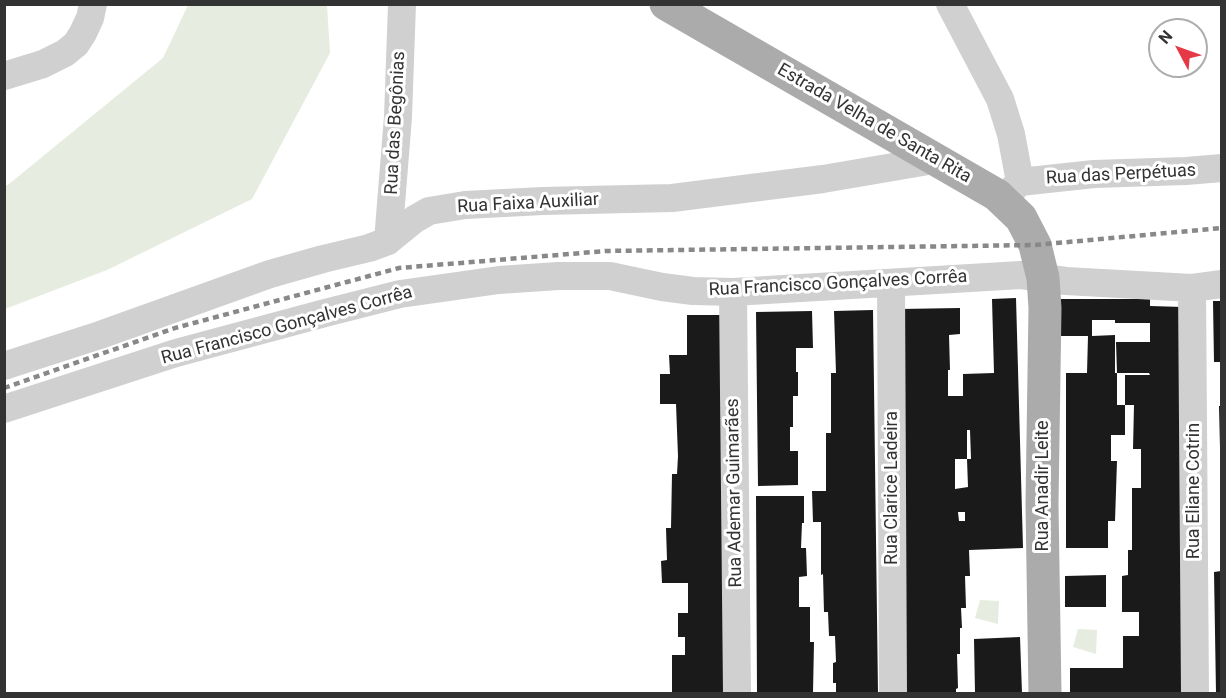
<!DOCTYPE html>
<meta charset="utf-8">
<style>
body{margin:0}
#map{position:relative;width:1226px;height:698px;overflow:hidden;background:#fff;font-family:Roboto,sans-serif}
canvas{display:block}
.frame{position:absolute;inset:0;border:6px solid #333;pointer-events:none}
.north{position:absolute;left:1148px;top:18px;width:60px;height:60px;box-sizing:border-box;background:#fff;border:2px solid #adadad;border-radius:50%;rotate:311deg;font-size:16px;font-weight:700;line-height:24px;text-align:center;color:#333}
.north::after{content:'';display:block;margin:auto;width:21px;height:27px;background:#e63946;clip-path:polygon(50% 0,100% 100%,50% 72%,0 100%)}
</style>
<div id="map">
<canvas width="1226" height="698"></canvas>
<div class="frame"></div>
<div class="north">N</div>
</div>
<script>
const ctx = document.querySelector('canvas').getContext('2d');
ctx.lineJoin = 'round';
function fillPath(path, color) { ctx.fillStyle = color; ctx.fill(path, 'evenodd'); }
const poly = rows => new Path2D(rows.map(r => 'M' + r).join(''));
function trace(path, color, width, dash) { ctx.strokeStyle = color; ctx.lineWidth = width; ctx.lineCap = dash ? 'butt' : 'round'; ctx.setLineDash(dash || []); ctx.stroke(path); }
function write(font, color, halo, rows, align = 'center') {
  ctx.font = font + ' Roboto,sans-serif'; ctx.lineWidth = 6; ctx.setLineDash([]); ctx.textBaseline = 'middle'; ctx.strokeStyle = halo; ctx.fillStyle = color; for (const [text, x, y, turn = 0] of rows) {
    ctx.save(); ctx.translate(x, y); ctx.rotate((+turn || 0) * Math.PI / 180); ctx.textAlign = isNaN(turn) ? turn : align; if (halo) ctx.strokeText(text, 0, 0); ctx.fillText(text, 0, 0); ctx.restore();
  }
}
const green = poly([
 [188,5,327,5,330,53,252,199,107,270,5,309,5,186,9,184,163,58],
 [980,600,999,601,998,624,975,618],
 [1078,629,1097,630,1096,654,1073,647]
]);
const building = poly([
 [1016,298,1023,548,969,550,970,576,965,576,966,608,961,608,962,628,960,628,960,654,957,654,958,688,956,689,956,693,905,693,900,309,960,308,960,334,949,335,950,370,948,370,948,396,963,396,963,374,994,373,992,299],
 [967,430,970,430,971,459,967,459,968,487,955,489,955,459,967,459],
 [958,512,965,512,965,521,959,521],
 [1058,299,1150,299,1150,306,1183,307,1181,693,1070,693,1070,668,1123,668,1123,636,1139,636,1139,612,1122,612,1122,576,1128,575,1128,550,1132,550,1132,488,1141,488,1141,449,1133,449,1134,405,1125,405,1125,375,1150,375,1149,373,1117,373,1116,342,1150,342,1150,323,1115,323,1115,320,1092,320,1092,336,1115,335,1115,373,1117,373,1117,405,1125,405,1125,435,1111,435,1111,461,1117,461,1115,521,1108,521,1108,548,1066,548,1066,373,1087,373,1088,336,1058,336],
 [1213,301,1221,301,1221,362,1214,362],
 [873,310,878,693,836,693,836,683,833,683,833,663,836,662,835,636,829,636,828,612,824,612,823,574,821,575,821,522,813,522,812,491,826,491,826,433,831,433,831,373,836,373,834,311],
 [812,311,813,348,796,348,796,372,798,372,798,396,793,396,793,427,790,427,790,451,798,451,798,485,758,486,756,312],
 [687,315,724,315,726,693,672,693,672,655,685,655,685,637,678,637,678,613,688,613,688,583,662,583,661,561,667,560,666,528,671,528,672,474,677,474,678,456,676,404,660,404,660,374,670,374,669,355,687,355],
 [1219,406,1221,406,1221,448,1220,448],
 [756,496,804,496,804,523,802,523,801,548,806,548,807,576,799,577,799,607,810,607,810,642,814,642,813,693,757,693],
 [1221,571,1221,693,1216,693,1214,572],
 [1106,575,1106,607,1065,607,1065,576],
 [1020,637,1022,693,975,693,974,639]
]);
const minor = poly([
 [950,4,1000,99,1011,134,1020,182,1002,199],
 [4,76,43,64,65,53,76,44,83,33,90,18,93,4],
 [1020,182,1094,174,1186,171,1222,168],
 [388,241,398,117,402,4],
 [891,283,893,694],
 [1192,288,1195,694],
 [733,292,737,694],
 [4,366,100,335,270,274,323,259,369,248,388,241,415,219,429,211,465,205,543,201,672,198,823,179,934,160],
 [4,409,176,353,325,313,400,294,499,280,558,276,610,276,662,287,693,291,733,292,1021,275,1066,281,1192,288,1222,284]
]);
const major = poly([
 [666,4,997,195,1021,218,1035,245,1043,278,1045,308,1042,504,1045,694]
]);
const rail = poly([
 [4,388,175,328,399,268,606,251,1035,245,1222,228]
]);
const streetNames = [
 ["Rua das Begônias",396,123,-87],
 ["Estrada Velha de Santa Rita",874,124,30],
 ["Rua das Perpétuas",1121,175,-3],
 ["Rua Faixa Auxiliar",528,204,-3],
 ["Rua Francisco Gonçalves Corrêa",838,284,-3],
 ["Rua Francisco Gonçalves Corrêa",287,326,-15],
 ["Rua Anadir Leite",1043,486,-90],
 ["Rua Clarice Ladeira",892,488,-90],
 ["Rua Eliane Cotrin",1194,491,-90],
 ["Rua Ademar Guimarães",735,493,-91]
];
fillPath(green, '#e6ecdf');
fillPath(building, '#1a1a1a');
trace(minor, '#d0d0d0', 28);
trace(major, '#ababab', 33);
trace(rail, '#888', 4.5, [6, 4.5]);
write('18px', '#333', '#fff', streetNames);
</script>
